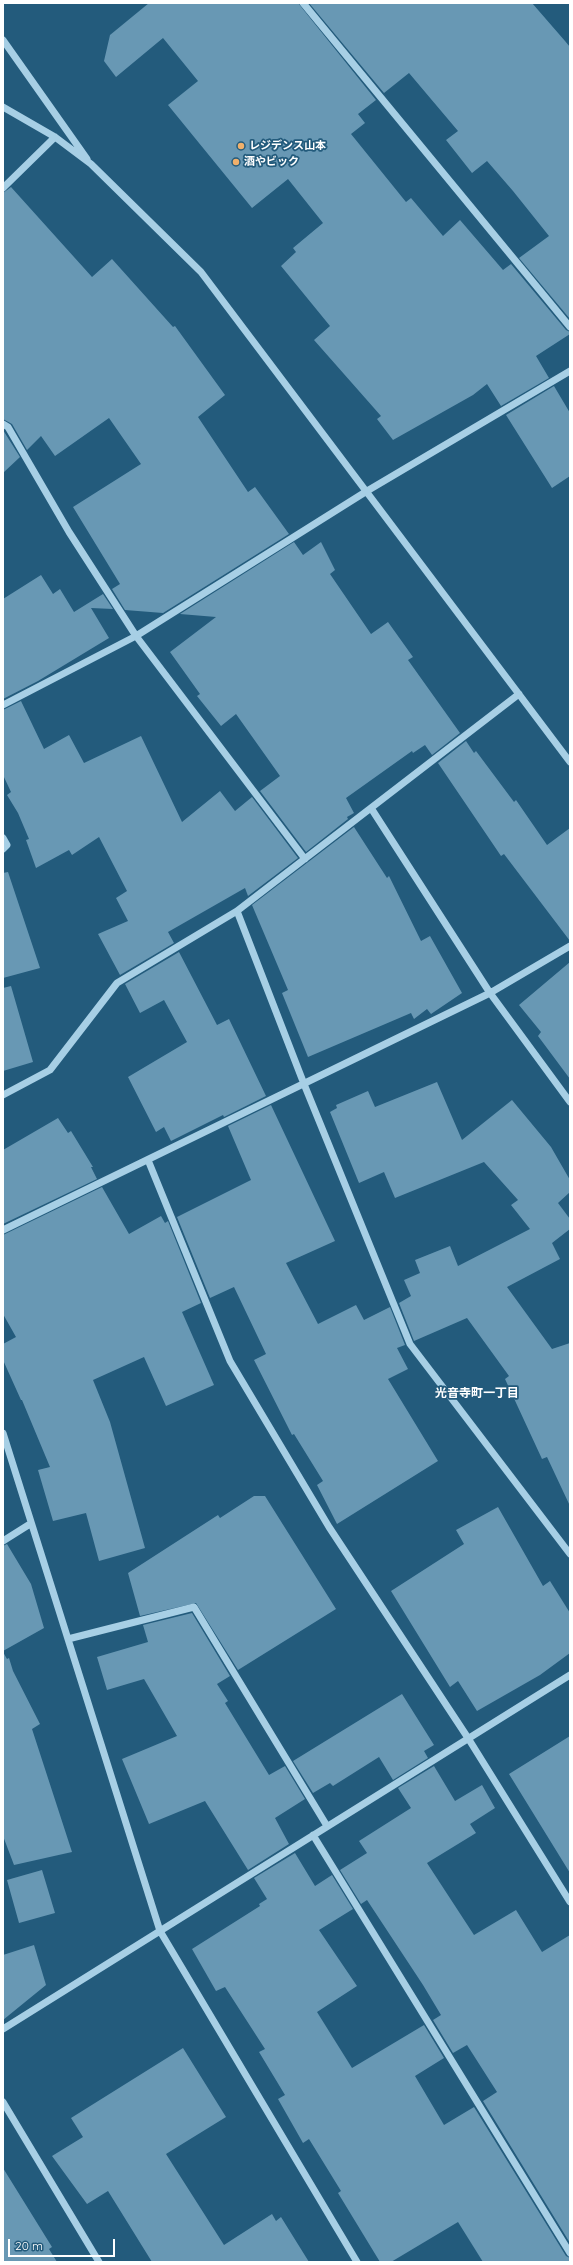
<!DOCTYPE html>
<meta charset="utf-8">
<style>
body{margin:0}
#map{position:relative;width:573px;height:2265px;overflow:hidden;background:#235b7c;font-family:Quicksand,sans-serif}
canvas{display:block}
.frame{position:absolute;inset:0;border:4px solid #fff;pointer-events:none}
.scale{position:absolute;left:8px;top:2239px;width:107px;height:18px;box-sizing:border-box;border:2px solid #fff;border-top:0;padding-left:5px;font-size:12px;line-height:14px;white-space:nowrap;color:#fff;-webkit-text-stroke:3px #235b7c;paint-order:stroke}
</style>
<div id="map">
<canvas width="573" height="2265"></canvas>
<div class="frame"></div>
<div class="scale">20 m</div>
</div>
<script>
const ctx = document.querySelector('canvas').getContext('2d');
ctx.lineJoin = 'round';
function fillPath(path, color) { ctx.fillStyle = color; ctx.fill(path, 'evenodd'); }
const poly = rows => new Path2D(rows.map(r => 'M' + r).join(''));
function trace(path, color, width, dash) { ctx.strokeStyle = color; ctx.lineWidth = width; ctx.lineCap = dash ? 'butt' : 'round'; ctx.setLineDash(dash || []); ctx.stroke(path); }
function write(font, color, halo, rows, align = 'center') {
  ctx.font = font + ' Quicksand,"Noto Sans JP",sans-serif'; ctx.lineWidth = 3.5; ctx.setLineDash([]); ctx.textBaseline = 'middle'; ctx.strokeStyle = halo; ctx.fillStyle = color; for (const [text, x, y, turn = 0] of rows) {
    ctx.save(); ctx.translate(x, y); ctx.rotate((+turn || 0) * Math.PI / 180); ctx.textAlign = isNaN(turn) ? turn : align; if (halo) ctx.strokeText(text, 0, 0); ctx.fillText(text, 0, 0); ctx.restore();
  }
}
const building = poly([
 [149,3,298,3,376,100,358,114,365,123,351,134,406,202,411,198,443,236,460,220,503,270,511,264,566,330,570,332,570,334,536,356,549,378,501,406,487,384,473,395,393,440,377,419,381,416,314,340,330,326,281,266,296,252,293,248,323,223,288,179,252,208,168,105,198,81,163,38,116,77,104,61,110,35],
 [309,3,532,3,565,41,570,47,570,319,519,258,549,236,513,191,487,161,472,173,446,140,458,131,409,73,384,93],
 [11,187,92,277,112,259,173,327,175,326,225,395,198,417,248,492,255,487,289,534,163,613,125,610,112,589,120,584,73,507,141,464,109,418,55,456,41,436,27,450,12,424,3,419,3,193],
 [554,386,570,413,570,476,552,488,506,415],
 [3,430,20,457,3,473],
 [294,542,303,555,321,542,335,570,330,574,371,634,388,622,413,657,408,660,460,733,432,755,425,745,413,753,412,751,346,798,354,813,347,817,348,819,306,852,260,791,280,776,236,714,221,726,197,696,200,694,170,652,216,617,180,614],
 [41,575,53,594,60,589,74,612,103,594,113,609,91,608,109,638,38,681,3,699,3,599],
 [21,701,44,749,69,735,84,763,141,736,182,822,220,791,235,811,252,797,298,858,248,896,245,888,168,932,174,943,120,975,98,934,128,921,116,898,127,891,99,837,72,855,69,850,36,868,26,840,29,839,18,813,7,795,11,792,3,775,3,710],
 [466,741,474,753,476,751,514,802,516,800,547,845,570,828,570,941,504,854,501,856,438,763],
 [354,827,387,878,389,876,421,941,430,936,462,993,431,1014,427,1009,414,1019,411,1013,308,1057,282,993,288,990,252,905],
 [8,872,40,968,3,978,3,873],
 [179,952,217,1025,229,1019,266,1096,224,1117,223,1115,171,1141,164,1127,156,1132,128,1077,187,1042,164,1000,140,1013,125,984],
 [570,962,570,1079,538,1036,541,1032,519,1005],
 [11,986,33,1062,3,1071,3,988],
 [437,1082,462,1140,512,1100,551,1147,570,1180,570,1192,558,1203,570,1219,570,1229,552,1243,560,1259,507,1287,552,1349,570,1343,570,1506,547,1457,542,1459,505,1379,509,1376,467,1318,414,1341,399,1303,411,1296,404,1280,420,1273,415,1260,450,1246,458,1266,530,1229,511,1205,518,1200,484,1162,395,1198,384,1172,359,1183,330,1112,337,1108,336,1105,368,1091,375,1107],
 [271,1105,335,1241,286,1263,318,1324,356,1305,364,1320,390,1307,405,1345,397,1348,408,1369,388,1379,438,1461,337,1524,317,1485,323,1481,294,1434,292,1435,254,1360,266,1354,234,1287,210,1298,177,1217,251,1180,228,1126],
 [58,1118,68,1133,71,1131,93,1167,91,1167,97,1179,3,1224,3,1150],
 [102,1187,129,1234,161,1216,165,1223,168,1221,201,1303,182,1312,214,1385,166,1406,144,1357,93,1380,110,1422,145,1548,99,1561,86,1513,53,1521,38,1470,50,1467,22,1400,21,1400,3,1360,3,1344,16,1337,3,1314,3,1235],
 [254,1496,265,1496,336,1609,238,1670,196,1603,140,1616,128,1573,218,1515,220,1518],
 [498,1507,543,1586,550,1581,570,1613,570,1653,540,1675,477,1711,458,1681,450,1687,391,1591,464,1544,456,1530],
 [7,1544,31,1584,44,1628,3,1651,3,1546],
 [192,1613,230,1676,217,1684,228,1701,225,1703,269,1775,285,1766,305,1799,275,1818,289,1844,248,1870,205,1801,149,1824,122,1759,177,1736,144,1679,107,1690,97,1657,148,1642,143,1625],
 [3,1652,7,1659,9,1658,13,1671,40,1724,32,1729,72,1852,14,1865,3,1836],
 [402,1694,434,1745,424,1751,428,1758,393,1780,379,1757,333,1786,330,1783,313,1793,293,1761],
 [570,1736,570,1873,509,1774],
 [434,1766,455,1801,482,1785,495,1808,470,1824,476,1833,427,1863,474,1935,516,1910,542,1952,570,1935,570,2243,483,2101,497,2092,467,2045,453,2053,433,2020,441,2015,423,1985,367,1900,361,1904,340,1870,367,1853,359,1841,411,1808,398,1788],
 [295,1853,315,1886,332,1875,353,1909,319,1930,357,1986,317,2012,352,2068,424,2025,444,2058,415,2076,444,2125,474,2107,566,2256,570,2258,570,2262,483,2262,458,2222,391,2262,380,2262,338,2193,341,2191,309,2139,303,2143,278,2099,285,2095,259,2052,265,2049,225,1987,216,1991,192,1949,260,1906,259,1904,267,1899,254,1878],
 [42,1870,55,1913,19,1923,7,1880],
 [34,1945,46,1985,3,2020,3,1955],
 [183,2048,226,2117,166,2154,224,2245,272,2214,276,2221,281,2217,309,2262,152,2262,108,2191,87,2204,52,2156,83,2137,71,2118],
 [3,2168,52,2247,49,2249,57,2262,3,2262]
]);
const minor = poly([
 [303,3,570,327],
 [3,40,87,159],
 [3,107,55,137,91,164,201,272,570,762],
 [3,188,55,137],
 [3,424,8,427,69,532,136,636,305,859],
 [3,705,136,636,367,491,570,371],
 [371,808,490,993,570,1102],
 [3,838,7,845,3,849],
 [237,911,304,1084,410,1344,570,1554],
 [3,1095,50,1070,117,983,237,911,519,694],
 [148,1160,230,1361,329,1527,468,1738,570,1902],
 [3,1230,490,993,570,946],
 [3,1433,160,1931,357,2262],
 [3,1541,30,1524],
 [68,1639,194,1607,327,1826],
 [313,1835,570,2253],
 [3,2029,570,1675],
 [3,2102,99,2262]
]);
const markers = [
 [241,146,4,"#f0b06b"],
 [236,162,4,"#f0b06b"]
];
const poiNames = [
 ["レジデンス山本",249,146],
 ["酒やビック",244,162]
];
const neighbourhoodNames = [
 ["光音寺町一丁目",477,1393]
];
fillPath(building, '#6898b4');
trace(minor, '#a7cfe5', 7);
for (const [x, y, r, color] of markers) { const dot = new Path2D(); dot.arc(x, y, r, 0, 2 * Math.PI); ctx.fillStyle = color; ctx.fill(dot); trace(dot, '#235b7c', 1.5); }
write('bold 11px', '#fff', '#235b7c', poiNames, 'left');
write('bold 12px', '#fff', '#235b7c', neighbourhoodNames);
</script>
